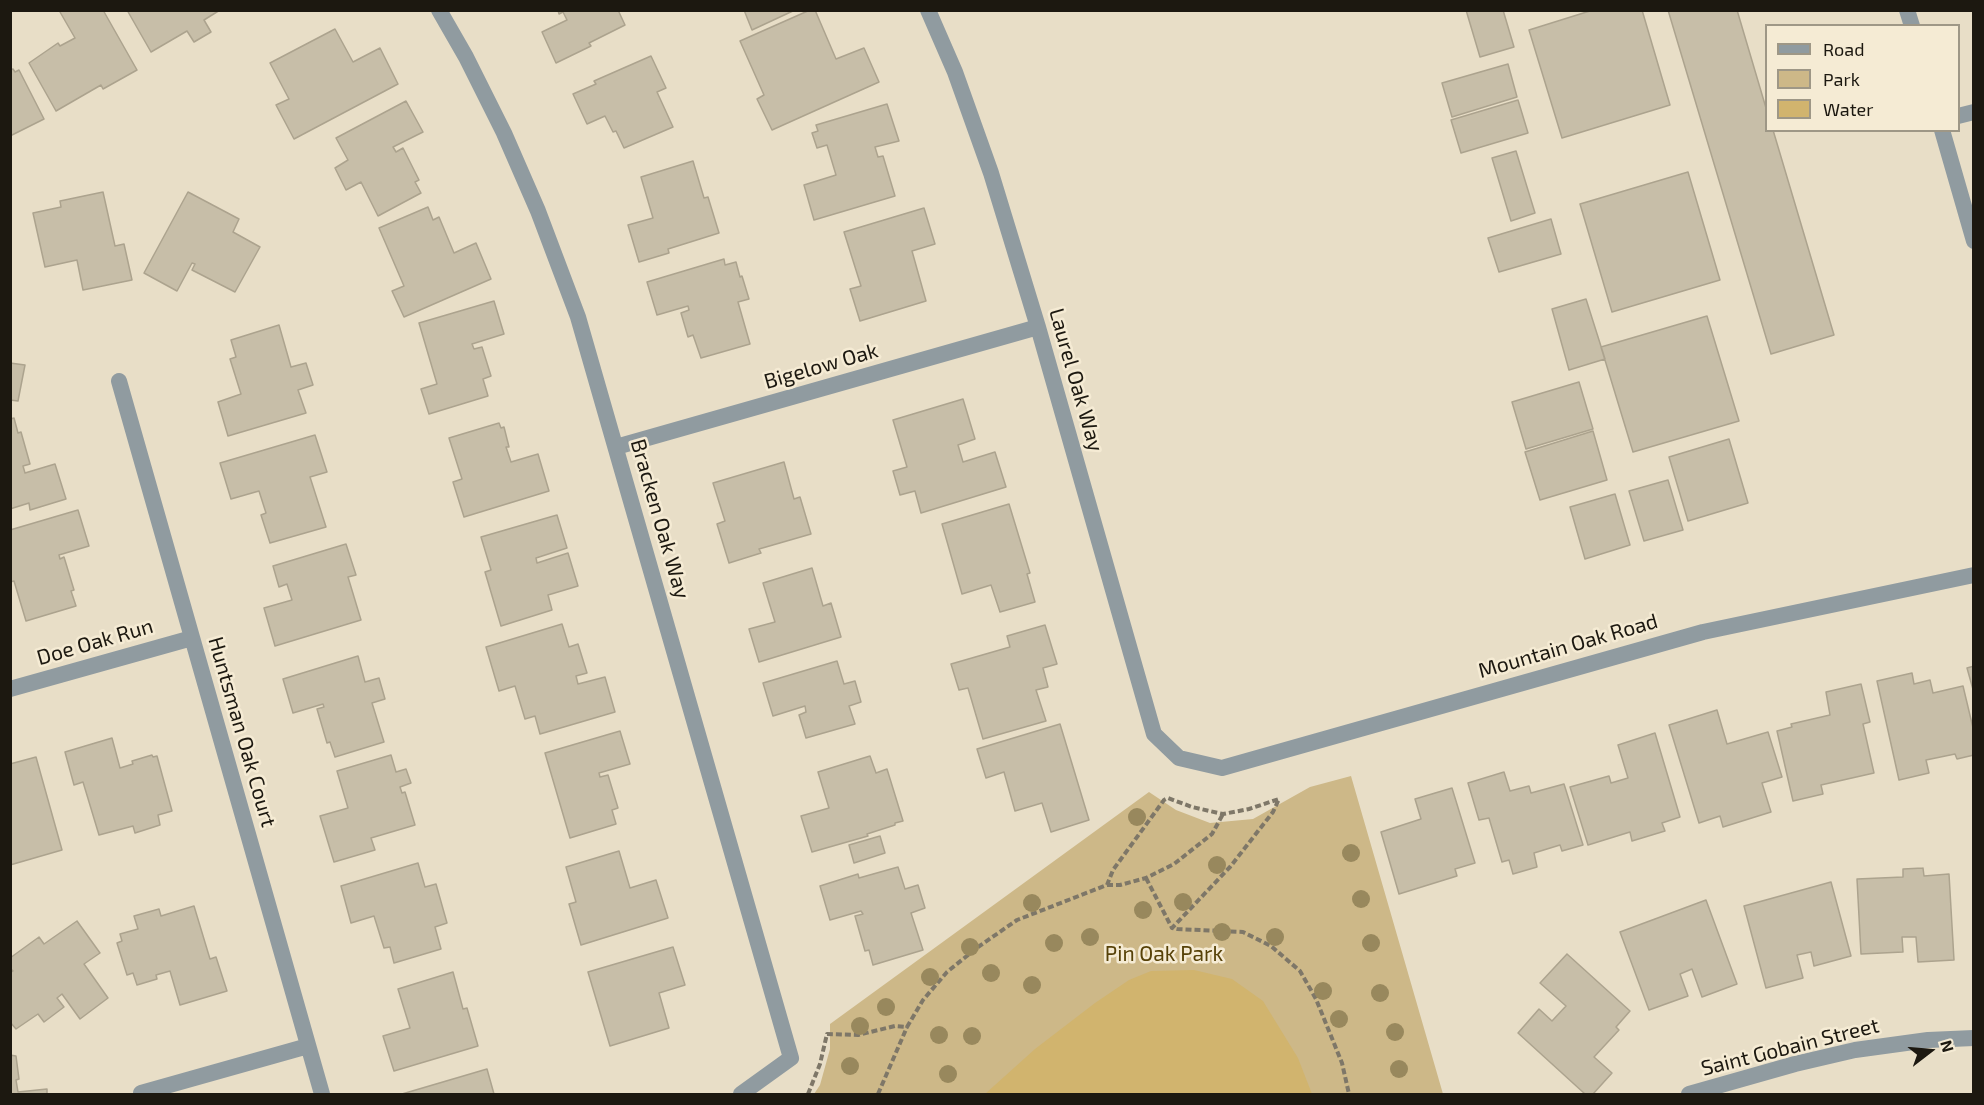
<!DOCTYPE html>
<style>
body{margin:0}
#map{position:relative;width:1984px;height:1105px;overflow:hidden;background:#e8dec7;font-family:"Exo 2",sans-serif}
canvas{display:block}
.frame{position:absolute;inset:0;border:12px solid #1c1810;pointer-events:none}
.legend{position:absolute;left:1765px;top:24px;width:195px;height:108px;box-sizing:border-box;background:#f5ebd4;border:2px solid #9e9786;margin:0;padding:8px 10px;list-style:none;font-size:18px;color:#1c1810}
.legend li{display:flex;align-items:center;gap:12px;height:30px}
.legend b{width:30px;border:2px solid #9e9786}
.north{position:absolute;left:1900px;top:1021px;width:60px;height:60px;-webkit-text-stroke:4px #f5ebd4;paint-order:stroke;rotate:74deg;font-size:16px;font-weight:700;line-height:24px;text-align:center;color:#1c1810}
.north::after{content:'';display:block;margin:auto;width:21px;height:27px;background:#1c1810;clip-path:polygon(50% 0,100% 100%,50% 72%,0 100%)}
</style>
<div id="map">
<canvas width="1984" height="1105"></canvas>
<div class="frame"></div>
<ul class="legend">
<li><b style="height:8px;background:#909ba0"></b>Road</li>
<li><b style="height:16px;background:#cdb888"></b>Park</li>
<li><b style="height:16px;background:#d1b46e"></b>Water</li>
</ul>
<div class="north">N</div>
</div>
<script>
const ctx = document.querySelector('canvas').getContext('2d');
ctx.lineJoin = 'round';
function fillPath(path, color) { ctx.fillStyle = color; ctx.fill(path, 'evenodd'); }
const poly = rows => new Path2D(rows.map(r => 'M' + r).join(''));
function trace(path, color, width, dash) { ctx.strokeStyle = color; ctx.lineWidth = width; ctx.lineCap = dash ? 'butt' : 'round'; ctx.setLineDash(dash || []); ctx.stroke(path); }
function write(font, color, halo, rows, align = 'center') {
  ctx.font = font + ' "Exo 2",sans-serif'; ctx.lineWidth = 5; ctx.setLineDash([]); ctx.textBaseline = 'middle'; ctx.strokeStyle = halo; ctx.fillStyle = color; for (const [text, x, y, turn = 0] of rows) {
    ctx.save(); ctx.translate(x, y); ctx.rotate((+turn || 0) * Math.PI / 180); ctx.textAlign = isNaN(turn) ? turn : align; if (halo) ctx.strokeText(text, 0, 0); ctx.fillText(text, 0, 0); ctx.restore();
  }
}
const green = poly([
 [1351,776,1443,1094,814,1094,820,1085,830,1049,830,1024,1149,792,1176,810,1210,823,1253,819,1310,787]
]);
const water = poly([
 [1194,970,1232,979,1263,1001,1298,1058,1312,1094,985,1094,1035,1049,1095,1003,1129,980,1151,971]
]);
const building = poly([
 [63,10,103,10,137,70,103,89,101,85,56,111,29,63,58,43,60,46,75,38,60,12,63,10],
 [127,10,220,10,204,20,211,32,194,42,187,31,151,52,127,10],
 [558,10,618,10,625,25,589,43,591,46,556,63,542,32,567,20,563,12,559,14,558,10],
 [744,10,795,10,752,30,744,10],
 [810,10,815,10,836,59,864,48,879,82,772,130,757,99,764,95,740,41,810,10],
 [1466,10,1503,10,1514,47,1480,57,1466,10],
 [1593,10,1642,10,1670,105,1562,138,1529,30,1593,10],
 [1668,10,1737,10,1766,108,1766,130,1773,130,1834,335,1771,354,1668,10],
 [335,29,353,62,380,48,398,84,294,139,276,105,289,99,270,63,335,29],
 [651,56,666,88,657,92,673,127,624,148,616,131,613,132,605,116,587,124,573,94,596,84,594,81,651,56],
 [1508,64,1517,97,1452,117,1442,83,1508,64],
 [13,69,15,72,19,70,44,119,10,136,10,70,13,69],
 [1518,100,1528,133,1461,153,1451,120,1518,100],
 [406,101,423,132,393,147,396,152,403,148,419,180,415,182,421,193,378,216,361,182,346,190,335,168,348,160,336,138,406,101],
 [887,104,899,141,875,147,878,157,883,156,895,196,814,220,804,185,836,175,827,145,817,148,812,133,818,131,816,125,887,104],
 [1516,151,1535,213,1511,221,1492,158,1516,151],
 [693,161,704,198,708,197,719,233,668,249,669,253,639,262,628,225,653,218,641,177,693,161],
 [1688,172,1720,280,1612,312,1580,204,1688,172],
 [103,192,115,246,124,244,132,280,83,290,77,260,45,267,33,213,61,207,60,201,103,192],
 [188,192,239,219,233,232,260,247,235,292,192,270,195,264,192,263,177,291,144,273,188,192],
 [428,207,433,220,439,217,454,253,476,243,491,279,404,317,392,291,404,286,379,228,428,207],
 [924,208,935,244,912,251,926,301,860,321,850,289,861,286,844,232,924,208],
 [1551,219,1561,254,1499,272,1488,238,1551,219],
 [724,259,725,265,736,262,740,277,742,276,749,299,738,302,750,344,701,358,693,335,688,337,681,313,689,310,688,306,657,315,647,282,724,259],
 [1586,299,1605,359,1569,370,1552,309,1586,299],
 [494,301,504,334,472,344,474,349,482,347,491,376,483,379,488,396,429,414,421,389,437,384,419,323,494,301],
 [1707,316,1739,421,1633,452,1601,347,1707,316],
 [279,325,291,367,306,363,313,385,298,390,306,413,228,436,218,402,241,394,230,359,236,357,231,340,279,325],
 [10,363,25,365,18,401,10,400,10,363],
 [1579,382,1593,429,1526,449,1512,402,1579,382],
 [963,399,975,439,958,445,963,462,995,452,1006,487,921,513,915,491,900,495,893,471,907,467,893,420,963,399],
 [14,418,18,433,21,432,30,464,23,466,25,473,55,464,66,499,30,510,29,503,10,509,10,419,14,418],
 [499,423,501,428,504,427,509,447,506,447,511,462,538,454,549,491,464,517,453,482,462,479,449,438,499,423],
 [1593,431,1607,480,1540,500,1525,452,1593,431],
 [315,435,327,472,310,477,326,527,270,543,261,515,266,513,259,491,231,499,220,463,315,435],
 [1729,439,1748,503,1688,521,1669,457,1729,439],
 [784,462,794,499,800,497,811,534,759,549,761,553,729,563,717,524,725,521,713,483,784,462],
 [1668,480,1683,530,1644,541,1629,491,1668,480],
 [1615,494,1630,545,1585,559,1570,507,1615,494],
 [1009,504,1030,573,1027,574,1035,602,1000,612,991,585,962,594,942,524,1009,504],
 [78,510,89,546,59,555,60,559,64,557,74,590,71,591,76,606,26,621,14,581,10,582,10,530,78,510],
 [557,515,567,548,536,558,537,563,568,553,578,586,548,595,552,610,501,626,485,572,491,570,481,537,557,515],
 [346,544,356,575,348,577,361,620,275,646,264,608,292,600,287,584,279,587,273,566,346,544],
 [812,568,823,606,831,603,841,637,759,662,749,629,775,622,763,583,812,568],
 [562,624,569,647,578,644,587,673,576,676,578,684,605,677,615,712,540,734,535,716,525,719,515,686,499,691,486,647,562,624],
 [1045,625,1057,664,1043,668,1048,687,1036,690,1046,721,983,739,968,688,959,690,951,664,1010,647,1007,636,1045,625],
 [358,656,365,682,379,678,385,699,372,703,384,742,335,757,330,742,327,743,317,709,324,707,323,704,293,713,283,679,358,656],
 [837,661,844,684,855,681,861,702,849,706,855,724,806,738,799,715,806,712,805,706,773,716,763,683,837,661],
 [1974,666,1974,693,1967,668,1974,666],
 [1912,673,1914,684,1930,680,1933,693,1963,686,1974,732,1974,755,1957,759,1955,754,1926,760,1929,773,1899,780,1877,681,1912,673],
 [1861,684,1870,722,1863,724,1874,773,1821,785,1823,794,1793,801,1777,731,1792,727,1791,724,1830,715,1826,692,1861,684],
 [1717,710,1727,744,1768,732,1782,777,1762,783,1771,812,1723,827,1720,816,1699,823,1669,725,1717,710],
 [1060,724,1089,820,1051,832,1042,803,1015,811,1004,772,986,778,977,749,1060,724],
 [620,731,630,764,599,773,600,777,608,775,618,808,612,810,616,824,570,838,545,753,620,731],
 [1655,733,1680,817,1662,823,1665,831,1632,841,1630,832,1588,845,1570,787,1609,776,1611,783,1628,778,1618,745,1655,733],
 [112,738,120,768,133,764,132,761,152,755,153,757,157,756,172,811,158,815,160,825,135,833,133,826,99,835,83,782,74,785,65,752,112,738],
 [391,755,396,772,406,769,411,783,400,787,402,793,405,792,415,825,371,838,375,850,334,862,320,816,348,808,337,771,391,755],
 [870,756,876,773,887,769,903,821,895,823,895,825,867,834,868,836,812,852,801,816,829,808,818,772,870,756],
 [36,757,62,850,10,865,10,764,36,757],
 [1504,772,1510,791,1529,786,1531,793,1564,784,1583,845,1562,851,1560,845,1534,853,1537,867,1513,874,1509,860,1502,862,1489,818,1479,820,1468,783,1504,772],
 [1452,788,1475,863,1455,869,1457,876,1399,894,1381,832,1421,819,1415,799,1452,788],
 [880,836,885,853,854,863,849,845,880,836],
 [619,851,630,888,656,880,668,918,581,945,569,904,576,902,566,867,619,851],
 [418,863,425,887,436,884,447,923,435,927,441,949,394,963,390,947,384,948,374,916,351,923,341,886,418,863],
 [898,867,905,889,918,885,925,908,911,913,923,950,873,965,869,950,865,951,855,916,863,914,861,911,830,920,820,886,858,874,859,878,898,867],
 [1923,868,1924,876,1949,874,1954,960,1918,962,1916,937,1902,937,1903,952,1861,954,1857,879,1903,877,1903,869,1923,868],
 [1831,882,1851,956,1814,966,1811,952,1797,955,1803,978,1766,988,1744,906,1831,882],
 [1706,900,1737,984,1702,997,1692,969,1680,974,1688,996,1649,1010,1620,932,1706,900],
 [194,906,210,959,216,957,227,991,180,1005,170,971,156,975,157,979,137,985,133,973,127,975,117,943,122,941,120,934,138,929,134,916,159,909,161,916,194,906],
 [77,921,100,953,84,964,108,998,80,1019,62,994,57,998,64,1007,44,1022,38,1014,16,1029,10,1022,10,973,13,971,10,968,10,958,39,937,44,944,77,921],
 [673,947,685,985,659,993,669,1028,610,1046,588,972,673,947],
 [1567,954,1630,1011,1616,1027,1619,1030,1594,1057,1612,1073,1593,1094,1585,1094,1518,1033,1539,1009,1552,1021,1566,1006,1540,983,1567,954],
 [453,972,463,1009,467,1008,478,1046,394,1071,383,1036,410,1028,398,989,453,972],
 [10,1055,16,1056,19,1079,16,1080,18,1092,47,1089,47,1094,10,1094,10,1055],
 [487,1069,494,1094,402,1094,487,1069]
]);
const path = poly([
 [1146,878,1172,928],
 [1107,885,1120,885,1146,878,1174,864,1212,834,1223,814],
 [808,1094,820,1064,827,1034,858,1035,895,1026,907,1027,923,1000,947,972,978,947,1017,920,1107,885,1113,870,1164,800,1168,798,1192,807,1223,814,1249,809,1279,799,1273,812,1230,867,1172,928,1177,929,1243,932,1271,946,1300,971,1316,999,1342,1063,1349,1094],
 [878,1094,907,1027]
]);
const minor = poly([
 [439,10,466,57,504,133,538,211,578,317,791,1058,741,1094],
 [928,10,955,72,991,173,1038,327,1154,734,1179,758,1222,768,1703,632,1974,575],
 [1907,10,1912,26],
 [1958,116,1974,112],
 [1942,130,1974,241],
 [119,381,322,1094],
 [616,447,1038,327],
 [10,689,192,638],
 [141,1093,308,1046],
 [1689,1094,1795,1064,1855,1050,1928,1040,1974,1038]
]);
const trees = [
 [1137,817],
 [1351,853],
 [1217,865],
 [1361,899],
 [1183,902],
 [1032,903],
 [1143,910],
 [1222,932],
 [1090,937],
 [1275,937],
 [1054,943],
 [1371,943],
 [970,947],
 [991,973],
 [930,977],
 [1032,985],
 [1323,991],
 [1380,993],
 [886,1007],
 [1339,1019],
 [860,1026],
 [1395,1032],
 [939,1035],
 [972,1036],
 [850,1066],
 [1399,1069],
 [948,1074]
];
const streetNames = [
 ["Bigelow Oak",821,366,-16],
 ["Laurel Oak Way",1076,380,74],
 ["Bracken Oak Way",660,519,74],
 ["Doe Oak Run",95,642,-16],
 ["Mountain Oak Road",1568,646,-16],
 ["Huntsman Oak Court",242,732,74],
 ["Saint Gobain Street",1790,1047,-14]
];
const parkNames = [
 ["Pin Oak Park",1164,954]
];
fillPath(green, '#cdb888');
fillPath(water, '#d1b46e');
fillPath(building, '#c7bea8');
trace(building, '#aca38e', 1.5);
trace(path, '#7e7768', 4, [6, 3]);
trace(minor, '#909ba0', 16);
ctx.fillStyle = '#98885d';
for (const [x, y] of trees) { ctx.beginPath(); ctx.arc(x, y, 9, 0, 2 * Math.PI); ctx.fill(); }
write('21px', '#1c1810', '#f5ebd4', streetNames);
write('21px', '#564107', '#f5ebd4', parkNames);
</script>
